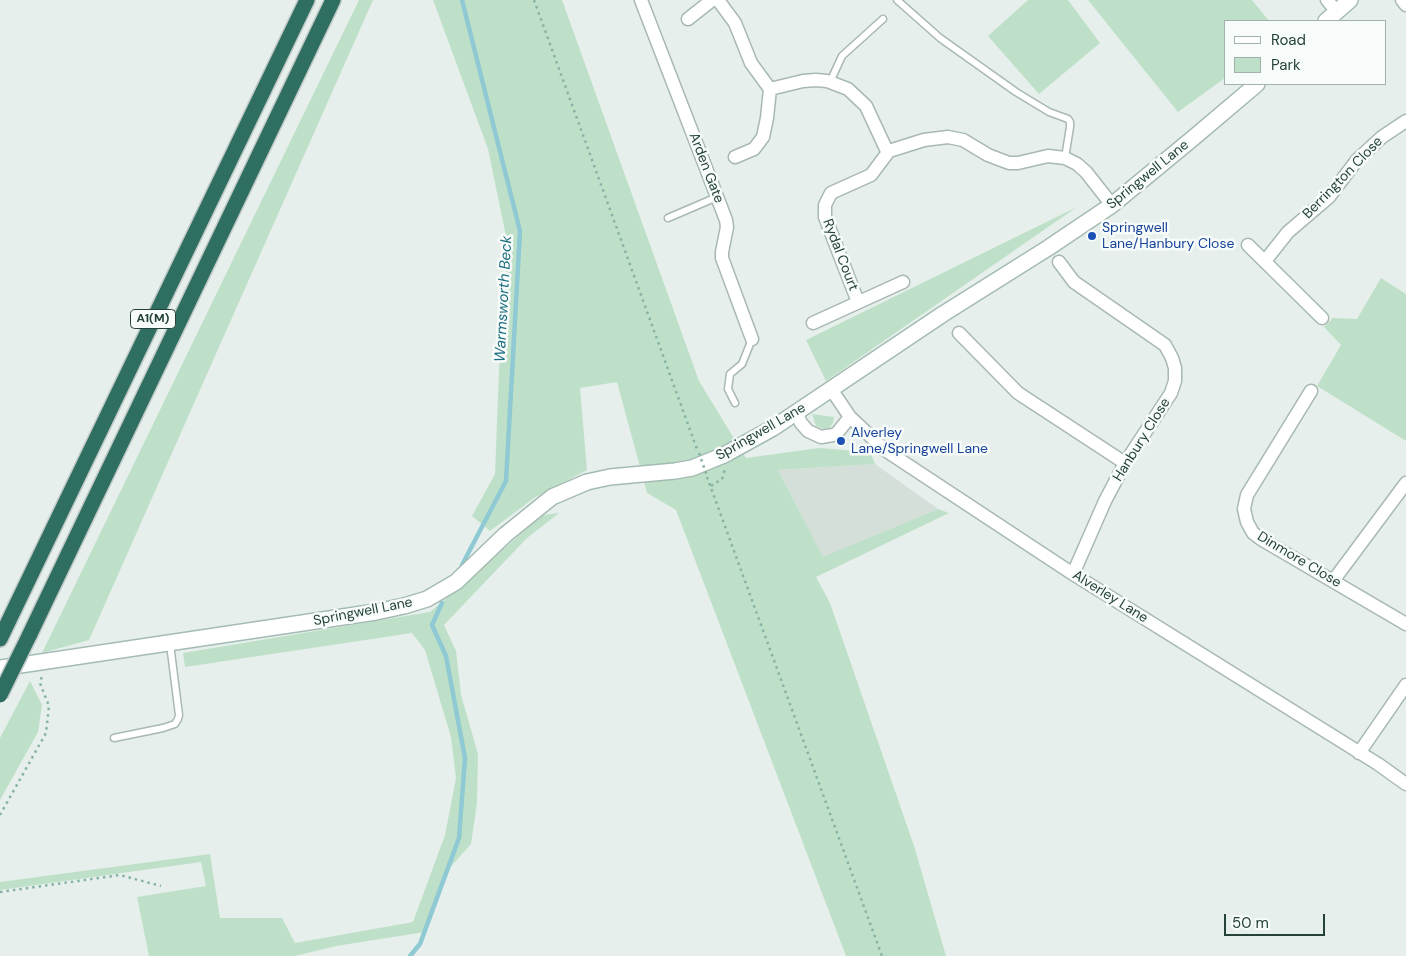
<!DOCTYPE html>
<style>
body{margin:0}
#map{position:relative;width:1406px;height:956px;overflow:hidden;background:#e6efeb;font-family:"DM Sans",sans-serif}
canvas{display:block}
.legend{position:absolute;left:1224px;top:20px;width:162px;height:65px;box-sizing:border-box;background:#f7fbf9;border:1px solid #a3b1ad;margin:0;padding:6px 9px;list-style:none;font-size:15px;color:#24423a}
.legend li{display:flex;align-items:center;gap:10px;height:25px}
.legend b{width:25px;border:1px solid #a3b1ad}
.scale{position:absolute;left:1224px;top:914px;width:101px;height:22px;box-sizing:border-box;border:2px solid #24423a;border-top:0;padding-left:6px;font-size:15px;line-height:18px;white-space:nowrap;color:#24423a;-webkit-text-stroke:4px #f7fbf9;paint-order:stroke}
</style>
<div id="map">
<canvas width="1406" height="956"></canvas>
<ul class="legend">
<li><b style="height:6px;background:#fff"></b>Road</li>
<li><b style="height:14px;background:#bfe0c8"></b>Park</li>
</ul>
<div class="scale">50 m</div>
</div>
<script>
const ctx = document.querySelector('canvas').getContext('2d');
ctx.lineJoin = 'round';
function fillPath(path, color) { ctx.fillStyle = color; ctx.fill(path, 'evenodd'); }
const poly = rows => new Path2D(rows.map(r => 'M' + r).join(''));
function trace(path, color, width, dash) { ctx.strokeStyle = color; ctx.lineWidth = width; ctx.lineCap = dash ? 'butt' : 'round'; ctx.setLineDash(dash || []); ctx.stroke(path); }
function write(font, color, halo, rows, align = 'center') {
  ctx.font = font + ' "DM Sans",sans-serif'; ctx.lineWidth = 5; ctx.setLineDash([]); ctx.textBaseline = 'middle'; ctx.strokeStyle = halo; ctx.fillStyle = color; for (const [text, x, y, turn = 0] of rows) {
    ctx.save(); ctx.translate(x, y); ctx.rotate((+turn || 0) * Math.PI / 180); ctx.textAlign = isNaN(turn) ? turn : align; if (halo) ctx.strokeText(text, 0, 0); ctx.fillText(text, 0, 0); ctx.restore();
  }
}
const built = poly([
 [875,464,938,509,823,558,778,470]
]);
const green = poly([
 [359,0,373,0,89,640,42,653],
 [433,0,562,0,699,381,746,458,819,448,870,452,875,464,778,470,823,557,938,509,949,513,816,577,830,603,914,846,946,956,846,956,676,510,647,493,617,382,580,388,587,470,534,498,490,531,472,516,495,474,499,370,508,246,488,149],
 [1028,0,1068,0,1100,43,1039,94,988,36],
 [1088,0,1252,0,1269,21,1225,21,1225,78,1178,112],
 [1077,207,826,381,806,340],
 [1381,278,1406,294,1406,441,1317,386,1341,345,1324,327,1333,318,1357,319],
 [812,414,834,417,833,423,829,428,823,429,816,426],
 [559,513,527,538,444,625,456,651,461,695,478,754,477,803,471,844,446,872,425,932,336,946,295,956,149,956,137,897,206,886,201,862,0,890,0,882,210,854,220,918,282,918,295,943,413,922,445,835,456,778,451,737,425,650,412,633,185,667,183,653,430,612,543,515],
 [30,681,42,705,38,732,0,800,0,738]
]);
const stream = poly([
 [462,0,520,231,506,481,462,565],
 [410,956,420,944,459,838,465,758,446,656,432,625,442,603]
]);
const path = poly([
 [534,0,698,452],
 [707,477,882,956],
 [711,486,722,479,725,469],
 [0,815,46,733,49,706,40,683,42,676],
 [0,892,120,875,161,886]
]);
const lane = poly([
 [897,0,940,38,1016,92,1049,112,1068,119,1070,122,1070,127,1065,158],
 [830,82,842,56,883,19],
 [668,218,717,197],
 [735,403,728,389,730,374,742,364,752,339],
 [114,738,163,728,175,724,178,719,179,715,170,644]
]);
const street = poly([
 [641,0,726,220,727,227,722,252,722,258,752,339],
 [718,0,735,23,751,63,770,89,767,118,763,137,754,149,735,157],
 [1327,0,1337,12],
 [1402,0,1406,5],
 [688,19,712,0],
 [770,89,803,81,816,80,827,81,848,89,866,106,886,149,889,151,924,140,948,137,963,140,988,155,1009,163,1018,163,1048,156,1065,158,1077,164,1086,172,1112,205],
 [1248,245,1322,318],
 [1265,261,1288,232,1329,197,1357,160,1382,137,1406,121],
 [1059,262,1074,282,1165,345,1172,358,1175,368,1175,381,1171,393,1125,463,1105,501,1073,574],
 [858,302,825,217,825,205,831,193,871,175,889,151],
 [813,323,903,282],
 [959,333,1018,393,1125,463],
 [831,389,850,417,885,450,1073,574,1378,764,1406,784],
 [1311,391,1247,495,1244,509,1247,522,1253,533,1261,539,1406,624],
 [796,412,801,423,808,431,821,437,833,435,837,433,850,417],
 [1333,581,1406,483],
 [1359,753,1406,685]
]);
const secondary = poly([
 [1326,21,1350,0],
 [0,668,376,612,404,606,427,599,456,582,505,535,552,497,587,482,610,477,675,471,692,468,724,455,773,428,943,314,1048,248,1112,205,1192,139,1257,84]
]);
const highway = poly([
 [29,636,333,0],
 [0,639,307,0]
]);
const pathBridge = poly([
 [699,453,707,476]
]);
const highwayBridge = poly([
 [0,695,29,636]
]);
const markers = [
 [1092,236,5,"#1a4fb4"],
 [841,441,5,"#1a4fb4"]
];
const shields = [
 [153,319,45]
];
const shieldNames = [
 ["A1(M)",153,319]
];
const streetNames = [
 ["Arden Gate",706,168,69],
 ["Springwell Lane",1148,175,-39],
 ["Berrington Close",1343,178,-46],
 ["Rydal Court",840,255,69],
 ["Springwell Lane",761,432,-30],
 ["Hanbury Close",1142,440,-58],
 ["Dinmore Close",1299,560,31],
 ["Alverley Lane",1110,597,32],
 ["Springwell Lane",363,612,-11]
];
const transitNames = [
 ["Springwell",1102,228],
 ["Lane/Hanbury Close",1102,244],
 ["Alverley",851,433],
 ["Lane/Springwell Lane",851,449]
];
const waterNames = [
 ["Warmsworth Beck",504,299,-87]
];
fillPath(built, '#d4dfda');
fillPath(green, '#bfe0c8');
trace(stream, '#8ec9d4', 4.5);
trace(lane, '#a8b8b2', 9);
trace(street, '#a8b8b2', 15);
trace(secondary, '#a4bbb3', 18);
trace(highway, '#c2cac8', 18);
trace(path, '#86b3a5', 2.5, [2.5, 4]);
trace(lane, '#fff', 6);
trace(street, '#fff', 12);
trace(secondary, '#fff', 15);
trace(highway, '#2f6f62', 15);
trace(highwayBridge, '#c2cac8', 18, []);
trace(pathBridge, '#86b3a5', 2.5, [2.5, 4]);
trace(highwayBridge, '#2f6f62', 15);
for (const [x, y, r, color] of markers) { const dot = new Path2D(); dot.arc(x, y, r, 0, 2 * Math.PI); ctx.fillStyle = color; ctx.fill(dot); trace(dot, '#f7fbf9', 2); }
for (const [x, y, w] of shields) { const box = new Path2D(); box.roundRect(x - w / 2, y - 9.5, w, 19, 4); ctx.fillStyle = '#f7fbf9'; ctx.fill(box); trace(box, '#24423a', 1); }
write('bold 12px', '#24423a', null, shieldNames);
write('14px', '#24423a', '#f7fbf9', streetNames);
write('14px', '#164399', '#f7fbf9', transitNames, 'left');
write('italic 15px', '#1c6f80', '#f7fbf9', waterNames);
</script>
